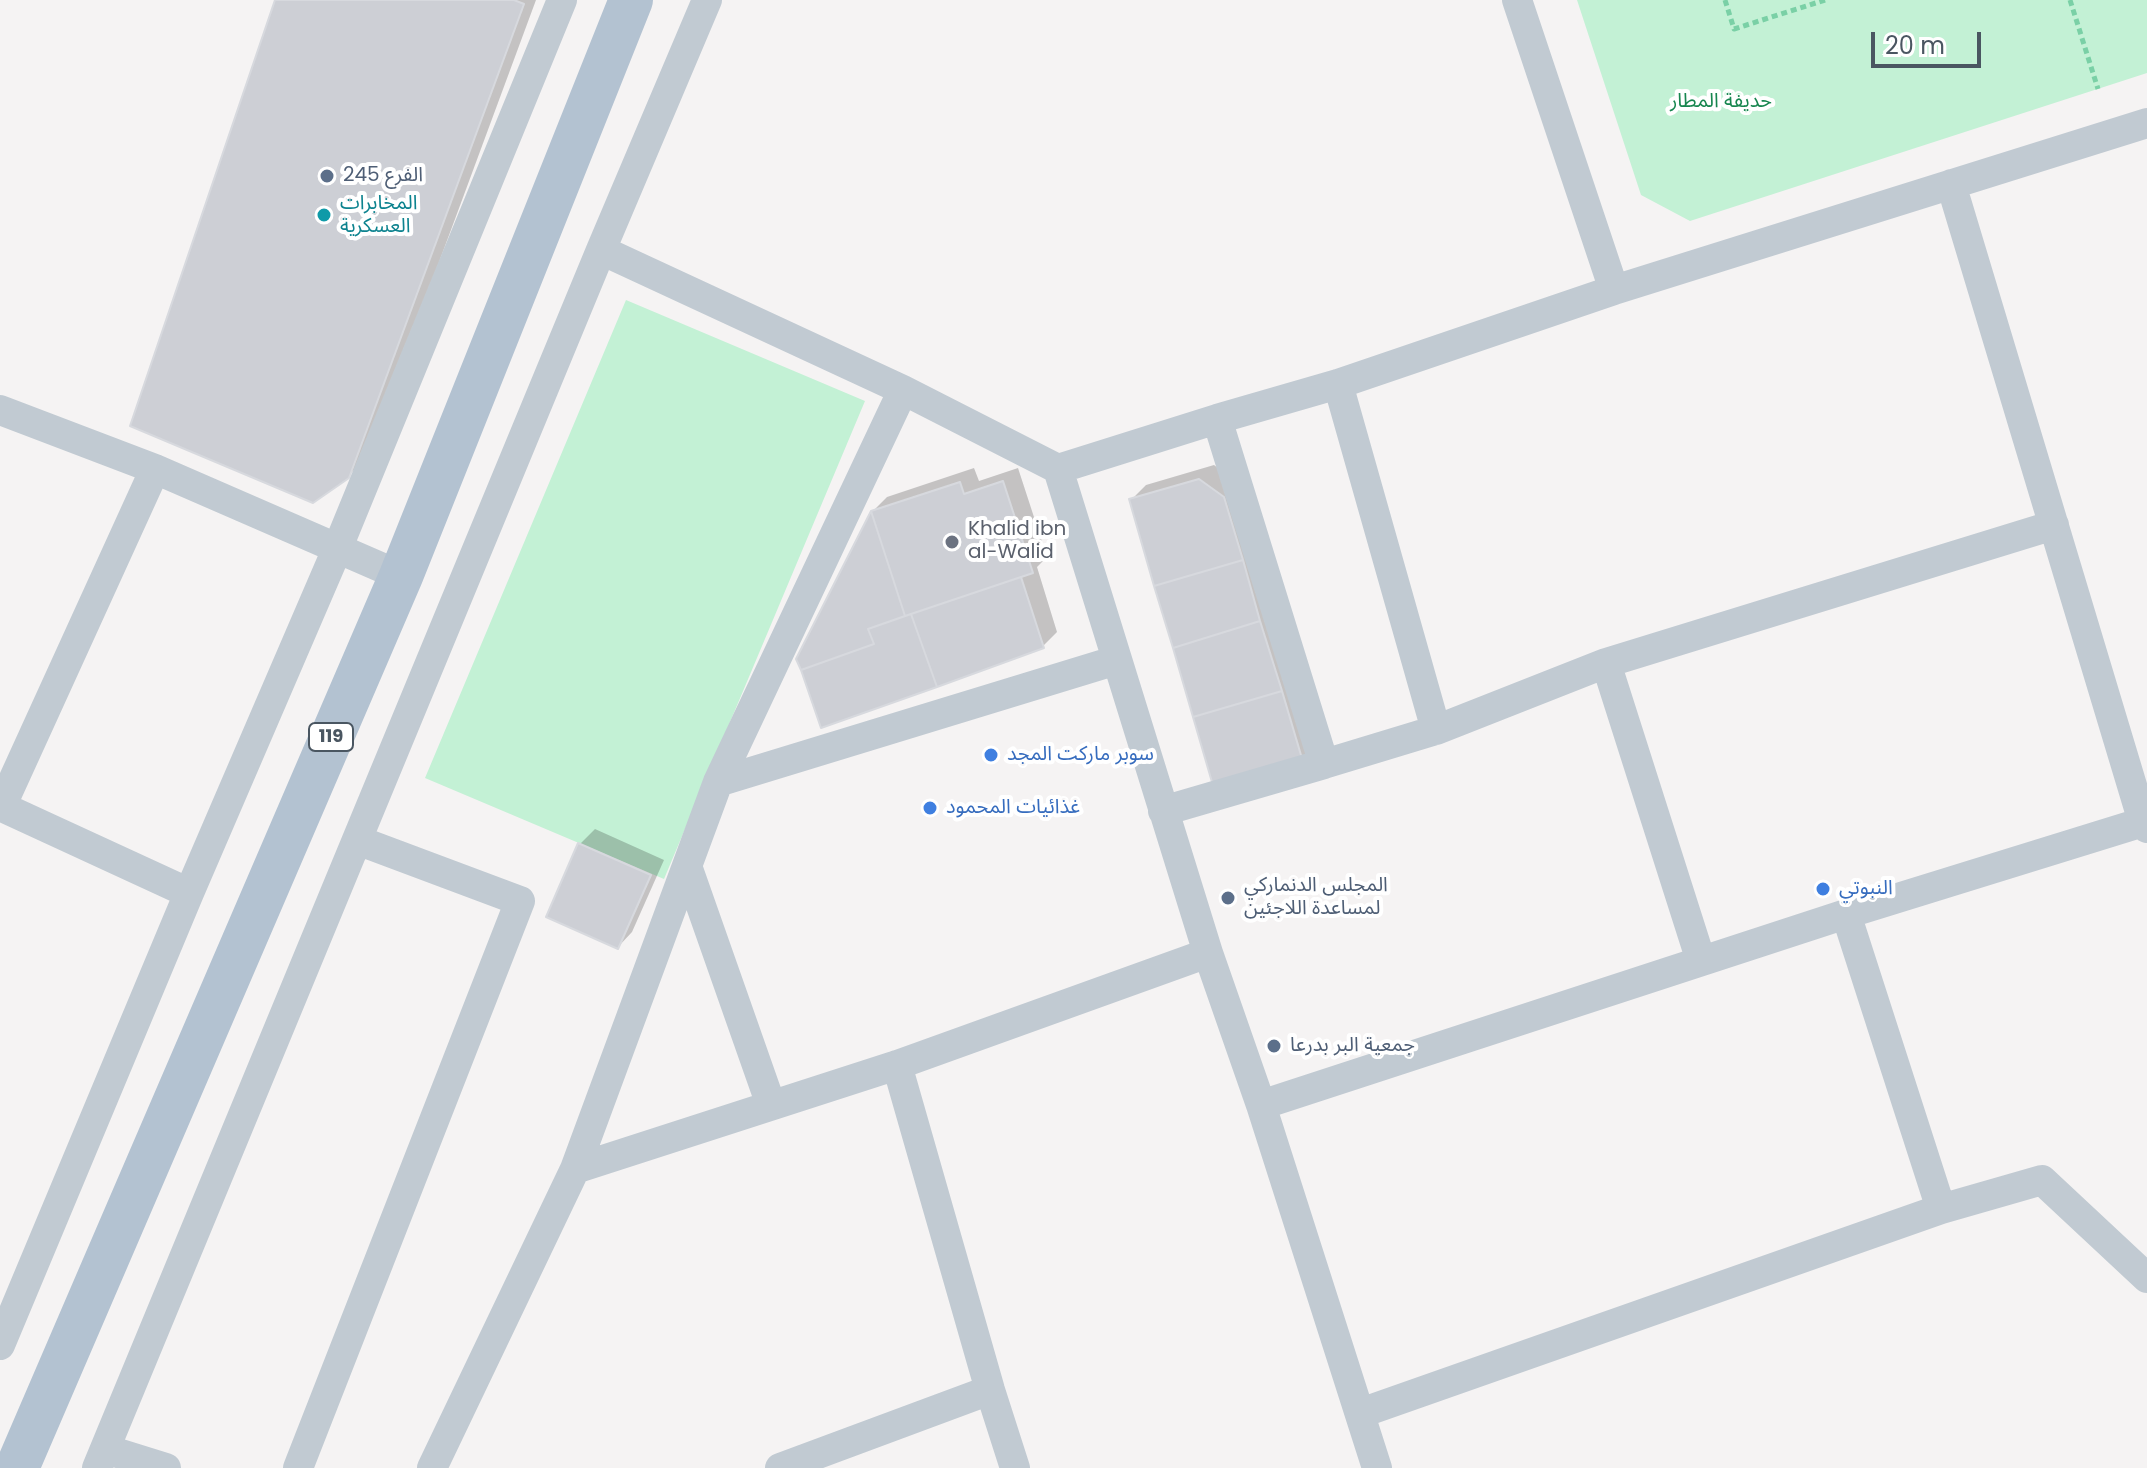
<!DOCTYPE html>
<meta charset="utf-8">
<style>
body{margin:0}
#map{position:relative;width:2147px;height:1468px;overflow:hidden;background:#f5f3f3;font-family:Poppins,sans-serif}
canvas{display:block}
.scale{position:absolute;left:1871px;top:32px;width:110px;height:36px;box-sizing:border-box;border:4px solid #4a5661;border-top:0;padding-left:10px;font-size:24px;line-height:28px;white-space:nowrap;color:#4a5661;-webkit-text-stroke:6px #fff;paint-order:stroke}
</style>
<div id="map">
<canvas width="2147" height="1468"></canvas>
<div class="scale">20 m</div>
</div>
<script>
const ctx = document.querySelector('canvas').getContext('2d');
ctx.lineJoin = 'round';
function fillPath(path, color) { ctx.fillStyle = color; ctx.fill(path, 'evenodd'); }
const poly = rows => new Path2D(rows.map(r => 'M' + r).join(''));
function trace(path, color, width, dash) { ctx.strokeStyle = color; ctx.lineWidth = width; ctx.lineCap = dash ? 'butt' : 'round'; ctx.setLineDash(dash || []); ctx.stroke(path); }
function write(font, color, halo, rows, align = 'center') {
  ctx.font = font + ' Poppins,"Noto Sans Arabic",sans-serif'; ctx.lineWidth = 8; ctx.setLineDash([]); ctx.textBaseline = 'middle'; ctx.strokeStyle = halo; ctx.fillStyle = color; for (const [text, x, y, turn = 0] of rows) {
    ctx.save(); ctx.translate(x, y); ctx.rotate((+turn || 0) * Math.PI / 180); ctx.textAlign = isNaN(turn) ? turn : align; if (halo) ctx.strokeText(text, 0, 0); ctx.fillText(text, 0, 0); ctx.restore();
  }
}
const green = poly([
 [1577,0,2147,0,2147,73,1690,221,1641,195],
 [626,300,865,401,664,879,425,778]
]);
const shadow = poly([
 [277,0,536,0,367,457,347,477],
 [1214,465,1238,483,1317,745,1302,760,1131,500,1146,485],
 [974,468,979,481,1018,468,1047,557,1037,567,1057,632,1043,646,822,725,872,512,887,497],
 [595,829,664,860,632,932,618,947,580,844]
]);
const building = poly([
 [275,0,514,0,524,4,349,478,313,503,130,426,275,0],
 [1199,479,1224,497,1243,560,1154,586,1129,499,1199,479],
 [1003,481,1033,573,905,616,871,511,960,482,964,494,1003,481],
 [871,511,905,616,868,629,874,644,801,670,796,659,871,511],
 [1243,560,1260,621,1173,648,1154,586,1243,560],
 [1021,577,1044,648,937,687,911,614,1021,577],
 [911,614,937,687,821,728,801,670,874,644,868,629,911,614],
 [1260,621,1282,691,1193,717,1173,648,1260,621],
 [1282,691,1303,762,1214,789,1193,717,1282,691],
 [578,843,651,875,618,949,546,917,578,843]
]);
const path = poly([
 [1725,0,1734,29,1825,0],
 [2070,0,2098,89]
]);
const street = poly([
 [1517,0,1614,290],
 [1951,184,2143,822,2147,828],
 [601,250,903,390,1058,469,1208,953,1261,1105,1377,1468],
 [0,410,155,469,401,576],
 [1217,419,1324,764,1436,730,1338,384],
 [1058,469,1217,419,1338,384,1614,290,2147,123],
 [1606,663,1701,961],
 [1436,730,1606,663,2054,525],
 [718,782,1117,660],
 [0,806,189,893],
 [1,807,155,469],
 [1163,811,1324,764],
 [687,866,771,1105],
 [1846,914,1941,1209],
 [897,1065,990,1390,1015,1468],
 [1261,1105,1846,914,2143,822],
 [575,1169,897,1065,1208,953],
 [0,1345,189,893,338,547,562,0],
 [1361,1413,1941,1209,2042,1180,2147,1278],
 [105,1449,166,1468],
 [97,1468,601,250,707,0],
 [298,1468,520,901,357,840],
 [432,1468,575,1169,718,782,903,390],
 [780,1468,990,1390]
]);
const primary = poly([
 [17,1468,401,576,631,0]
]);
const markers = [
 [327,176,8,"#5c6f8a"],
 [324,215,8,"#0f9aa8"],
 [952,542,8,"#6b7280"],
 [991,755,8,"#3f7fe0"],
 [930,808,8,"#3f7fe0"],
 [1823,889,8,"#3f7fe0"],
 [1228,898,8,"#5c6f8a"],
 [1274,1046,8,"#5c6f8a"]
];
const shields = [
 [331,737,44]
];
const shieldNames = [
 ["119",331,737]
];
const parkNames = [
 ["حديفة المطار",1721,102]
];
const serviceNames = [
 ["الفرع 245",343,176],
 ["المجلس الدنماركي",1244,886],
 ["لمساعدة اللاجئين",1244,909],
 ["جمعية البر بدرعا",1290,1046]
];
const cultureNames = [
 ["المخابرات",340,204],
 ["العسكرية",340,227]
];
const worshipNames = [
 ["Khalid ibn",968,530],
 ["al-Walid",968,553]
];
const shopNames = [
 ["سوبر ماركت المجد",1007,755],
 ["غذائيات المحمود",946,808],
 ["النبوتي",1839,889]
];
fillPath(green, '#c3f1d5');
fillPath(shadow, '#0003');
fillPath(building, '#cdcfd5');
trace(building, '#d7d9de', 2);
trace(path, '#7ad0a6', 5, [6, 4]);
trace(street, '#c1cad2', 30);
trace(primary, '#b3c2d1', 44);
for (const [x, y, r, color] of markers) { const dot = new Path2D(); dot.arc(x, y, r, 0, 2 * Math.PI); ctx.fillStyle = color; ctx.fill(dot); trace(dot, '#fff', 3); }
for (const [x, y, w] of shields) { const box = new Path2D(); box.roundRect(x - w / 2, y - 14, w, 28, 6); ctx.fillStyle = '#fff'; ctx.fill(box); trace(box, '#4a5661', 2); }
write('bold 18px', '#4a5661', null, shieldNames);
write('20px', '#17864f', '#fff', parkNames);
write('20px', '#4e5e75', '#fff', serviceNames, 'left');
write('20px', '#0d838f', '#fff', cultureNames, 'left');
write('20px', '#5b616d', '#fff', worshipNames, 'left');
write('20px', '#366cbe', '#fff', shopNames, 'left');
</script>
